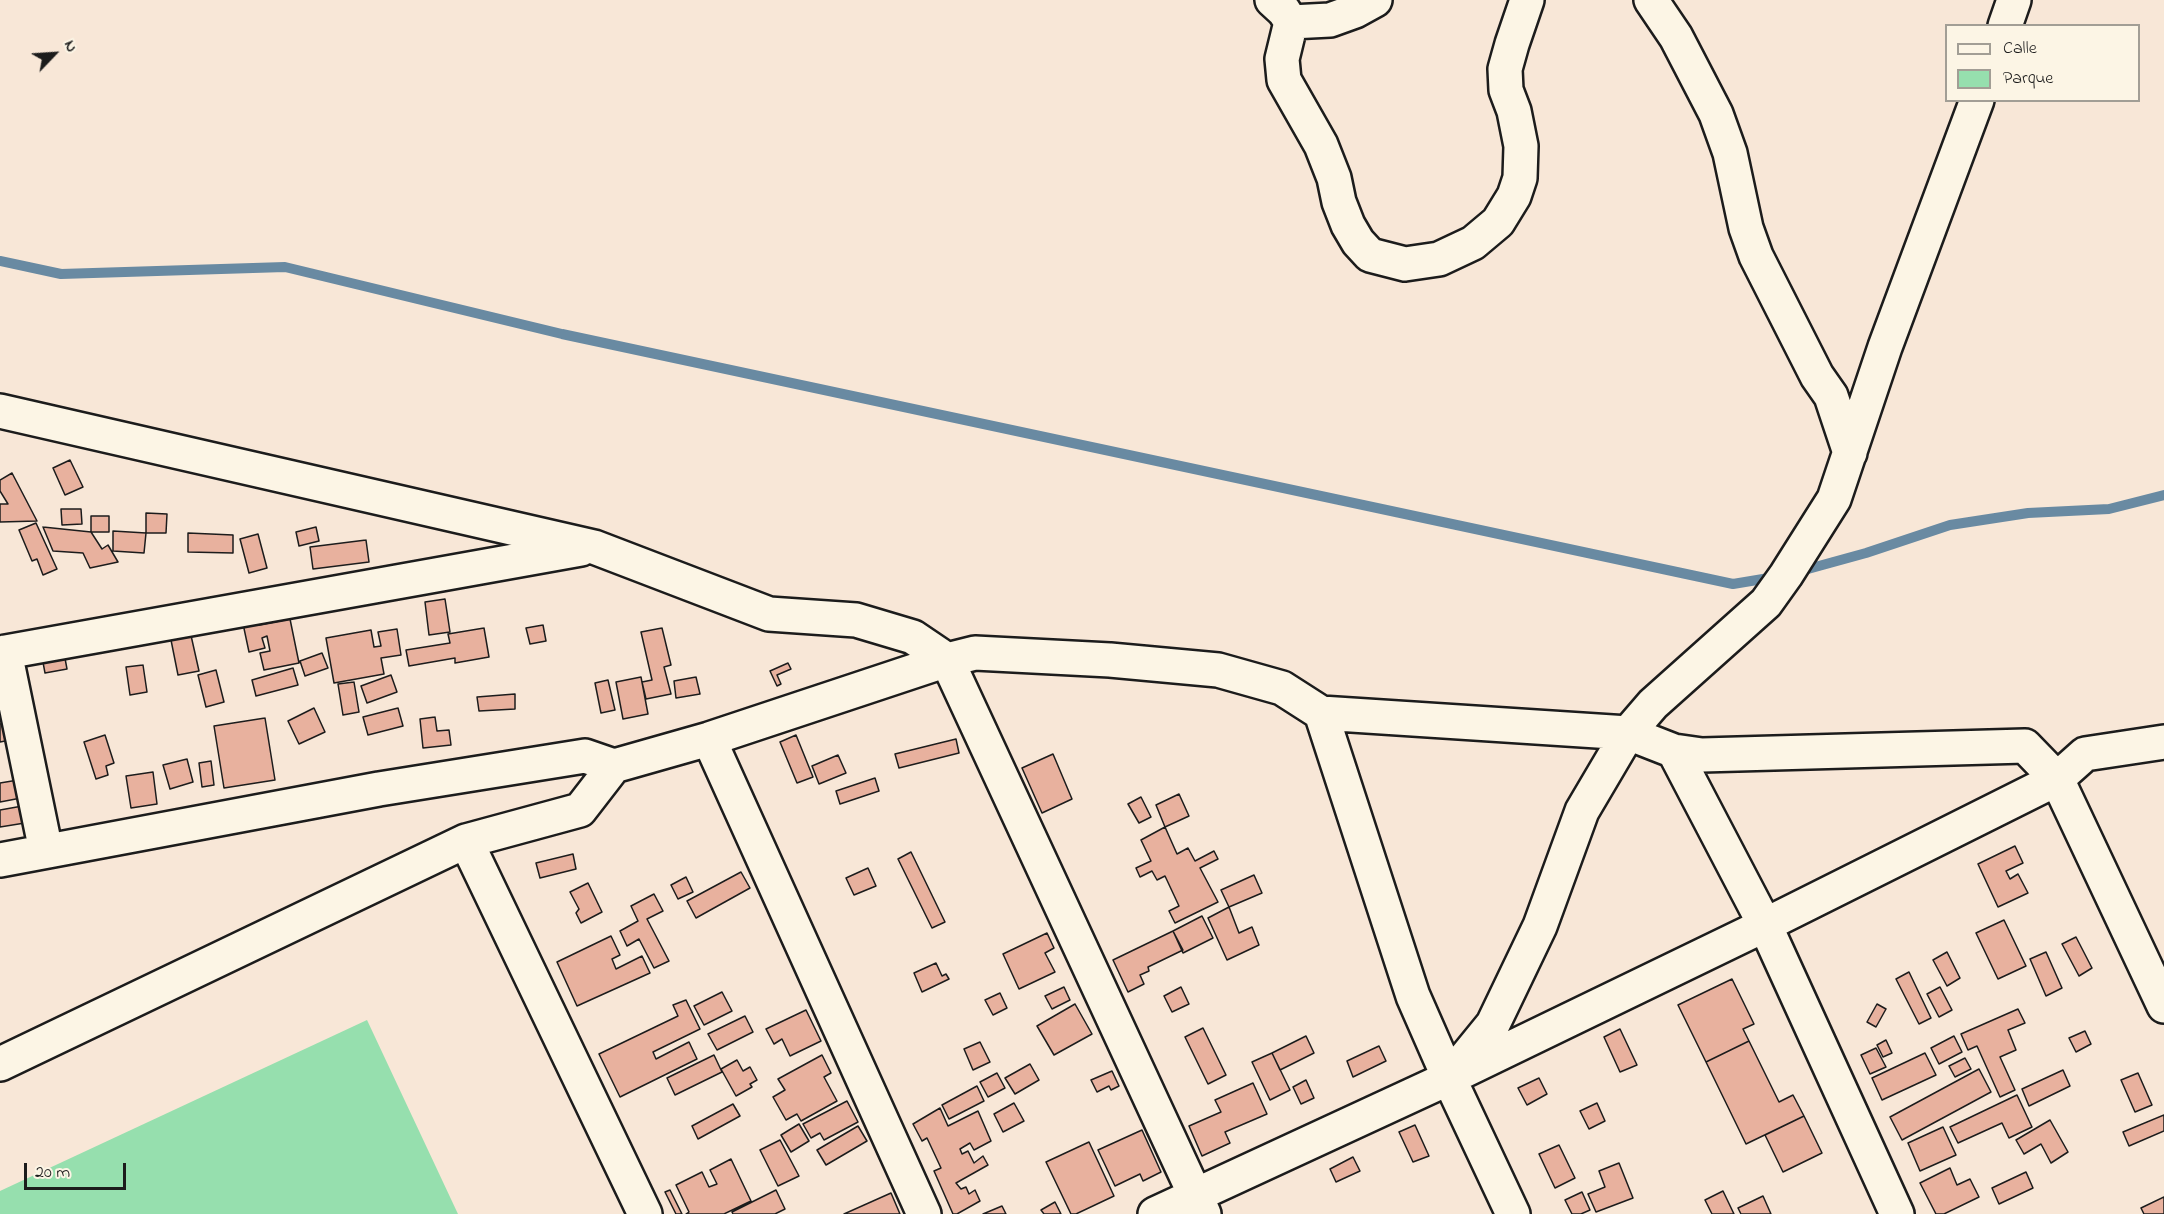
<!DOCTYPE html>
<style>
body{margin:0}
#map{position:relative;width:2164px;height:1214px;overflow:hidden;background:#f8e7d7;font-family:"Indie Flower",sans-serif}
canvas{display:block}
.legend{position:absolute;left:1945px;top:24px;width:195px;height:78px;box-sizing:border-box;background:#fcf5e5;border:2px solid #a29e95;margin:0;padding:8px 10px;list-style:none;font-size:18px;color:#1c1c1c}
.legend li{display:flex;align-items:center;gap:12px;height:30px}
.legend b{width:30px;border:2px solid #a29e95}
.north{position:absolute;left:24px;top:24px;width:60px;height:60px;-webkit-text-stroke:4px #fcf5e5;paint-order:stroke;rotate:65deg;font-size:16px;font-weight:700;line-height:24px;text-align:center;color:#1c1c1c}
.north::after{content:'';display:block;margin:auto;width:21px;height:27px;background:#1c1c1c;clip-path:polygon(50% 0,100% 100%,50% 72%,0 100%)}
.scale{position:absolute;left:24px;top:1163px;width:102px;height:27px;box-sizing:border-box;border:3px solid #1c1c1c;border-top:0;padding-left:8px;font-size:18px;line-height:21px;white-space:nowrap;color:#1c1c1c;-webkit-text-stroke:4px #fcf5e5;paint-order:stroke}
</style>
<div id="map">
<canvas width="2164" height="1214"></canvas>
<ul class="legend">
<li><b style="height:8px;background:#fcf5e5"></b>Calle</li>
<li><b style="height:16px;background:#96dfae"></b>Parque</li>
</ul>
<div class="north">N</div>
<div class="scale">20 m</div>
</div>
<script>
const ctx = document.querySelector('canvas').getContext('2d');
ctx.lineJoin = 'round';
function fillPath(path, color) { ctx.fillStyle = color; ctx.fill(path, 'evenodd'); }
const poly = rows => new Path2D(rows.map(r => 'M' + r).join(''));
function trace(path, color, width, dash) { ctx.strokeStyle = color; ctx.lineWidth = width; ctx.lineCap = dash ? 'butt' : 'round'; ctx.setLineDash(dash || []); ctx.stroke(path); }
const green = poly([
 [367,1020,458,1214,0,1214,0,1191]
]);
const stream = poly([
 [0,261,61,274,285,267,562,334,1733,584,1775,577],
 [1797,572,1866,553,1950,525,2028,513,2109,509,2164,495]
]);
const building = poly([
 [70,460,83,487,65,495,53,468,70,460],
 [12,473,37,521,0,522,0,504,8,504,0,491,0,480,12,473],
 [61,509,81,509,82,524,62,525,61,509],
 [146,513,167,514,166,533,146,533,146,513],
 [91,516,109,516,109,532,91,532,91,516],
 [36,523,57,569,43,575,37,559,32,561,19,530,36,523],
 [43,527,91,532,102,549,108,545,118,562,90,568,83,553,53,551,43,527],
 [316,527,319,541,299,546,296,532,316,527],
 [113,531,146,533,144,553,113,551,113,531],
 [188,533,233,535,233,553,188,552,188,533],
 [258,534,267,568,249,573,240,539,258,534],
 [366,540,369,562,313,569,310,547,366,540],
 [445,599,450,632,429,635,425,602,445,599],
 [257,616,259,625,290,619,299,663,264,670,260,653,270,651,267,636,262,638,265,648,249,652,242,619,257,616],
 [543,625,546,641,530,644,526,628,543,625],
 [484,628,489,657,455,663,455,658,409,666,406,650,450,643,448,634,484,628],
 [662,628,671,665,664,667,671,694,646,699,642,682,652,680,641,632,662,628],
 [397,629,401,655,381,658,384,674,334,683,326,638,371,630,374,647,381,646,378,632,397,629],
 [190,631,199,671,178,675,170,635,190,631],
 [64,653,67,669,45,673,42,657,64,653],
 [322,653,328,668,305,676,300,661,322,653],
 [788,663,791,669,777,675,781,684,777,686,770,671,788,663],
 [143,665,147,692,130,695,126,667,143,665],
 [293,668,298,685,256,696,252,680,293,668],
 [216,670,224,702,206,707,198,675,216,670],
 [391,675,397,692,367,703,361,686,391,675],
 [641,677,648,714,623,719,616,682,641,677],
 [696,677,700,694,676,698,674,681,696,677],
 [608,680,615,710,601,713,595,683,608,680],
 [354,682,359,712,343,715,338,684,354,682],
 [515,694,515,709,479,711,477,697,515,694],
 [314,708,325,732,299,744,288,721,314,708],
 [398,708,403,726,368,735,363,717,398,708],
 [435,717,437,731,449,730,451,745,423,748,420,719,435,717],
 [265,718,275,780,224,788,214,726,265,718],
 [11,722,15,739,0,742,0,724,11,722],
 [105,735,114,763,106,766,108,775,96,779,84,742,105,735],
 [796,735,813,777,797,783,780,742,796,735],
 [956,739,959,753,899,768,895,754,956,739],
 [1053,754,1072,799,1042,813,1022,768,1053,754],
 [838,755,846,773,819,784,812,766,838,755],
 [187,759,193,782,170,789,163,765,187,759],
 [211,761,214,785,202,787,199,763,211,761],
 [153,772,157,804,131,808,126,776,153,772],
 [875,778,879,791,840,804,836,791,875,778],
 [18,780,21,798,0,802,0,783,18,780],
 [1179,794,1189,816,1165,827,1156,805,1179,794],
 [1141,797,1151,817,1139,823,1128,804,1141,797],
 [28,805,31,822,0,827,0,810,28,805],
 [1165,827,1177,854,1188,848,1195,861,1214,851,1218,859,1200,868,1218,902,1175,923,1169,911,1179,906,1165,876,1157,880,1152,871,1140,877,1136,868,1151,861,1141,840,1165,827],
 [2015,846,2023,863,2006,871,2010,879,2018,874,2028,893,1998,907,1978,864,2015,846],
 [911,852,945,922,932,928,898,859,911,852],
 [573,854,576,869,540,878,536,863,573,854],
 [868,868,876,886,854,895,846,878,868,868],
 [741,872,750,888,696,918,687,901,741,872],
 [1254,875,1262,893,1229,907,1221,890,1254,875],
 [686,877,693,892,678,899,671,885,686,877],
 [588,883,602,912,581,923,576,913,579,909,570,892,588,883],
 [654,894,663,911,647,919,669,961,654,968,639,939,627,946,620,931,638,921,631,906,654,894],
 [1229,907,1239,933,1252,927,1259,945,1227,960,1208,918,1229,907],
 [1202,916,1213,938,1183,953,1173,931,1202,916],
 [2004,920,2026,966,1998,979,1976,933,2004,920],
 [1173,931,1183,950,1148,967,1149,971,1140,975,1144,984,1128,992,1113,960,1173,931],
 [1047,933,1054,948,1045,953,1055,972,1019,989,1003,954,1047,933],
 [611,936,620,955,612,959,616,969,642,956,650,973,577,1006,557,962,611,936],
 [2076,937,2092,968,2079,976,2062,944,2076,937],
 [1947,952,1960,978,1947,986,1933,960,1947,952],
 [2046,952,2062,988,2046,996,2030,959,2046,952],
 [936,963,942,976,946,974,949,979,922,992,914,973,936,963],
 [1909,972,1931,1018,1919,1024,1896,979,1909,972],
 [1732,979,1754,1024,1743,1029,1749,1041,1706,1062,1678,1005,1732,979],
 [1064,987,1070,1000,1052,1009,1045,996,1064,987],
 [1181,987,1189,1004,1172,1012,1164,996,1181,987],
 [1940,987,1952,1010,1939,1017,1927,994,1940,987],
 [722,992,732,1011,704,1025,694,1006,722,992],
 [1000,993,1007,1008,993,1015,985,1000,1000,993],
 [686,1000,700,1029,653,1052,656,1059,689,1042,697,1059,620,1097,599,1054,678,1016,673,1005,686,1000],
 [1075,1004,1092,1034,1054,1055,1037,1026,1075,1004],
 [1877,1004,1886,1009,1876,1027,1867,1022,1877,1004],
 [2018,1009,2025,1023,2008,1030,2016,1050,2000,1057,2015,1090,2000,1097,1977,1046,1968,1050,1961,1034,2018,1009],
 [806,1010,821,1041,790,1056,782,1039,774,1044,766,1029,806,1010],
 [745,1016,753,1032,717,1050,708,1034,745,1016],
 [1203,1028,1226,1075,1208,1084,1185,1037,1203,1028],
 [1620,1029,1637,1065,1620,1072,1604,1037,1620,1029],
 [2085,1031,2091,1044,2076,1052,2069,1038,2085,1031],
 [1306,1036,1314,1053,1280,1070,1272,1053,1306,1036],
 [1954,1036,1962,1052,1939,1064,1931,1048,1954,1036],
 [1886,1040,1892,1053,1883,1057,1877,1045,1886,1040],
 [1749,1041,1779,1102,1793,1095,1804,1116,1746,1144,1706,1062,1749,1041],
 [980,1042,990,1062,973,1070,964,1049,980,1042],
 [1379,1046,1386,1061,1353,1077,1347,1061,1379,1046],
 [1876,1048,1886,1067,1870,1074,1861,1055,1876,1048],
 [1272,1053,1290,1090,1270,1100,1252,1062,1272,1053],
 [1925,1053,1936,1075,1882,1100,1872,1078,1925,1053],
 [714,1055,722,1072,675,1095,667,1078,714,1055],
 [822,1055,831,1073,824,1077,837,1101,801,1121,797,1114,786,1120,773,1097,785,1090,778,1079,822,1055],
 [1965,1058,1971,1069,1955,1077,1949,1066,1965,1058],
 [737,1060,743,1071,750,1067,757,1080,750,1084,752,1087,736,1096,721,1069,737,1060],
 [1030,1064,1039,1080,1015,1094,1005,1078,1030,1064],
 [1979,1069,1991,1092,1902,1140,1890,1117,1979,1069],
 [2063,1070,2070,1086,2029,1106,2022,1089,2063,1070],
 [1112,1071,1119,1086,1111,1090,1109,1086,1097,1092,1091,1080,1112,1071],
 [997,1073,1005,1088,988,1097,980,1082,997,1073],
 [2138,1073,2152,1105,2135,1112,2121,1080,2138,1073],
 [1539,1078,1547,1094,1527,1105,1518,1088,1539,1078],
 [1306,1080,1314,1098,1301,1104,1293,1087,1306,1080],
 [1253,1083,1267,1114,1225,1132,1230,1143,1202,1156,1189,1126,1221,1112,1215,1100,1253,1083],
 [977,1086,984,1101,949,1119,942,1105,977,1086],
 [2017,1095,2032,1127,2009,1138,2002,1123,1958,1143,1950,1127,2017,1095],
 [847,1101,858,1122,824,1140,820,1133,811,1138,803,1124,847,1101],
 [1014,1103,1024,1121,1003,1132,994,1114,1014,1103],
 [1597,1103,1605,1121,1589,1129,1580,1111,1597,1103],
 [733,1104,740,1116,698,1139,692,1126,733,1104],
 [940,1108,948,1126,978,1111,991,1141,974,1150,970,1143,960,1149,962,1154,968,1151,974,1163,983,1156,988,1165,956,1183,961,1189,966,1187,969,1194,975,1190,980,1201,957,1214,953,1214,934,1171,941,1168,927,1138,922,1141,913,1124,940,1108],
 [2164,1115,2164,1131,2129,1146,2123,1132,2164,1115],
 [1804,1116,1822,1153,1783,1172,1765,1135,1804,1116],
 [2050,1120,2068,1152,2051,1163,2041,1144,2024,1154,2016,1140,2050,1120],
 [799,1124,809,1141,791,1152,781,1135,799,1124],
 [1415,1125,1429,1156,1413,1162,1399,1132,1415,1125],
 [858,1126,867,1141,826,1165,817,1150,858,1126],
 [1943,1127,1956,1155,1920,1171,1908,1143,1943,1127],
 [1142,1130,1161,1172,1143,1181,1140,1174,1115,1186,1098,1150,1142,1130],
 [780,1140,799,1176,778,1186,760,1150,780,1140],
 [1089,1142,1114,1196,1076,1214,1071,1214,1046,1162,1089,1142],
 [1559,1145,1575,1178,1555,1188,1539,1154,1559,1145],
 [1353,1157,1360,1171,1336,1182,1330,1169,1353,1157],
 [731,1159,751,1201,724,1214,686,1214,689,1212,676,1185,702,1172,709,1187,717,1184,710,1170,731,1159],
 [1619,1163,1633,1198,1596,1212,1588,1194,1605,1187,1599,1171,1619,1163],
 [1950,1168,1957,1185,1970,1179,1979,1197,1944,1214,1936,1214,1920,1183,1950,1168],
 [2026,1172,2033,1188,1999,1204,1992,1188,2026,1172],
 [670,1190,682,1214,676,1214,665,1192,670,1190],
 [776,1190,785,1209,775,1214,733,1214,732,1212,776,1190],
 [1723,1191,1734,1214,1712,1214,1705,1200,1723,1191],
 [1582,1192,1590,1210,1581,1214,1572,1214,1565,1200,1582,1192],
 [891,1193,900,1214,844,1214,891,1193],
 [1763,1196,1771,1214,1741,1214,1738,1208,1763,1196],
 [2164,1197,2164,1214,2144,1214,2141,1208,2164,1197],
 [1055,1202,1061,1214,1044,1214,1041,1210,1055,1202],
 [1002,1206,1006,1214,983,1214,1002,1206]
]);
const minor = poly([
 [1272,0,1284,11,1291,22,1282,59,1284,80,1321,145,1334,178,1339,202,1348,225,1358,242,1370,255,1405,264,1439,259,1473,243,1498,222,1514,196,1520,178,1521,146,1514,111,1506,90,1505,69,1512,44,1527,0],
 [1651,0,1676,37,1716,114,1730,153,1746,228,1756,256,1817,376,1831,396,1850,453],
 [1291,22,1330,20,1355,11,1375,0],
 [2005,26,2014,0],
 [0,411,594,547,769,614,856,620,913,637,947,660,975,653,1110,660,1218,670,1282,688,1321,713,1628,733,1674,751,1702,755,2025,746,2057,779,2164,1006],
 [5,652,46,851],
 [0,653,581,549],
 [1321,713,1413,996,1449,1078,1513,1214],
 [709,739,924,1214],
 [1674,751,1765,925,1897,1214],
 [466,841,645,1214],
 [0,860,379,789,585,756,614,766],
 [0,1064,466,841,580,810,614,766,709,739,947,660,1204,1214],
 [1449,1078,1493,1024,1540,926,1582,811,1628,733,1653,704,1766,603,1786,575,1834,499,1885,347,1977,100],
 [1155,1214,1449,1078,1765,925,2057,779,2085,754,2164,742]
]);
fillPath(green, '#96dfae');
trace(stream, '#698aa2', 10);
fillPath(building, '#e8b19e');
trace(building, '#1c1c1c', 1.5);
trace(minor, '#1c1c1c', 38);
trace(minor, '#fcf5e5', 33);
</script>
